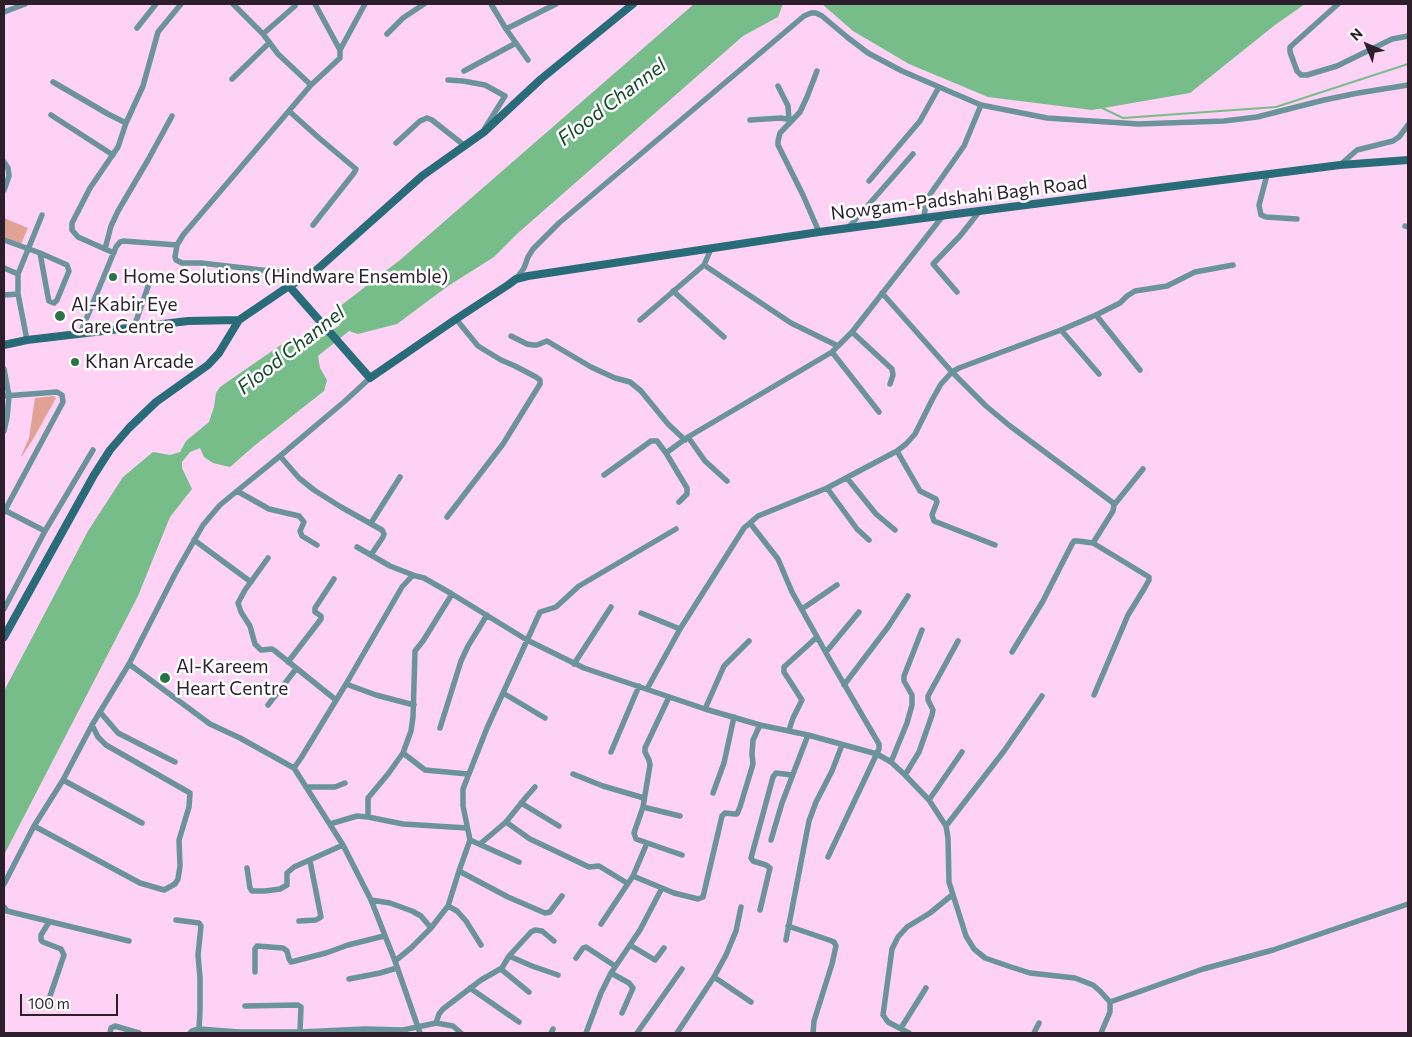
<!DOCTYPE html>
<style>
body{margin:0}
#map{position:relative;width:1412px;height:1037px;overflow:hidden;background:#fdd2f5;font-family:Commissioner,sans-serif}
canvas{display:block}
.frame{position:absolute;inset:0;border:5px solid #2d1e2b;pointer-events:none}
.north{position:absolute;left:1342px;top:20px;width:50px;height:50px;-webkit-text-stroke:4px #fff;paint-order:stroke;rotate:315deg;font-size:14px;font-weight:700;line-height:20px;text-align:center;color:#2d1e2b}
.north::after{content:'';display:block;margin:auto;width:18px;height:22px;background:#2d1e2b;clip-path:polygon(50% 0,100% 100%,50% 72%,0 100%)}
.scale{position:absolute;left:20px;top:994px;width:98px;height:22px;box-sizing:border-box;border:2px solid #2d1e2b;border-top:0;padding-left:6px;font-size:15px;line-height:18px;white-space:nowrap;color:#2d1e2b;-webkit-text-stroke:4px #fff;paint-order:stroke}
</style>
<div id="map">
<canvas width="1412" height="1037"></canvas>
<div class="frame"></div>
<div class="north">N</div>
<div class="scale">100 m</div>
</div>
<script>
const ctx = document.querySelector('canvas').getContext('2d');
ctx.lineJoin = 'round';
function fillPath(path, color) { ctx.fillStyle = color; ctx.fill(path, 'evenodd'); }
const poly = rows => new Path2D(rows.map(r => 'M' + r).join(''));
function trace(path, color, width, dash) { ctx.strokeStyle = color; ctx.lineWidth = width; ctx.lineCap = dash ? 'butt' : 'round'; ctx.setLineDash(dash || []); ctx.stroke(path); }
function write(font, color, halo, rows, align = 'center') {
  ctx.font = font + ' Commissioner,sans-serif'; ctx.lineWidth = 5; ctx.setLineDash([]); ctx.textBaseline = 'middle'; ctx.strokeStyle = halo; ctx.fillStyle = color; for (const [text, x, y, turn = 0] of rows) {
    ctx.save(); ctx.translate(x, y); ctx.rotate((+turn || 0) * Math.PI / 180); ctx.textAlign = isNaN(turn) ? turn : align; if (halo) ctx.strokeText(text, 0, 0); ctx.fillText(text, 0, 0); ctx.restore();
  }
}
const green = poly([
 [4,218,28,228,21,244,4,238],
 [54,396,56,398,32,441,22,456,21,456,29,438,35,398]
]);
const water = poly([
 [694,4,783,4,778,17,743,36,518,233,494,257,448,286,397,324,358,334,349,331,318,356,320,368,327,380,324,391,254,446,230,467,213,463,204,457,200,448,190,452,182,462,182,468,192,489,170,517,138,596,4,855,4,691,88,531,123,477,153,452,170,455,180,452,186,441,209,422,214,407,216,393,220,387,291,338,299,350,339,326,341,320,339,307,400,260],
 [822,4,1305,4,1275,25,1190,93,1092,110,988,97,909,64,853,31]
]);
const stream = poly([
 [1100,107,1123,118,1276,107,1408,64]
]);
const street = poly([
 [233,4,263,34,278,54,311,85],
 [491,4,506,29,528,60],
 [1338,4,1290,47,1290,52,1297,71,1301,75,1307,75,1337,66,1392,39,1408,36],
 [4,12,25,4],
 [137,28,156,4],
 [506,29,556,4],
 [263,34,295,6],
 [387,34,403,18,424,4],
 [340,50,365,4],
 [464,71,516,43],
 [817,71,807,97,800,112,780,133,778,141,778,145,803,195,819,232],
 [232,79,269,43],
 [448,80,463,81,485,85,505,96,485,128],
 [53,82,108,114,126,123],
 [778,86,788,106,789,119],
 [289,111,319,138,356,169,354,173,313,225],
 [51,115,113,155],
 [750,120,781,118,792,120],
 [396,143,420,121,427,118,432,120,465,146],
 [4,162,8,168,9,176,4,190],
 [1340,165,1357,150,1393,141,1399,137,1408,125],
 [1267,175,1259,205,1261,215,1266,217,1297,219],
 [869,181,920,121,939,87],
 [924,218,926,202,931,193,964,146,981,105],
 [1405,226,1408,227],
 [848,228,913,154],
 [4,240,40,253,67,265,69,271,57,300,54,303,49,301,48,297,40,253],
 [105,249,111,226,118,211,148,160,172,116],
 [114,253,78,237,72,230,72,223,90,188,118,147,126,123,143,86,158,32,181,4],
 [704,265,791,323,838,346],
 [4,268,18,274],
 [279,272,201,263,182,263,176,260,175,257,177,245,183,235,311,85,340,58,340,50,315,4],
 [516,279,524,268,528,257,533,249,559,223,804,16,811,13,816,13,822,16,847,37,868,53,902,71,981,105,1047,118,1138,124,1224,121,1257,117,1324,100,1358,93,1408,85],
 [673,291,724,337],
 [957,292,933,264,960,236,979,212],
 [882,293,952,372,986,406,1010,426,1112,502,1114,505,1113,511,1093,543,1078,541,1074,541,1072,544,1043,601,1012,652],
 [4,295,18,294],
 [1096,315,1140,370],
 [640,320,704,265,711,249],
 [134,327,151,278],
 [1061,330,1099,374],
 [852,332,892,369,893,375,890,384],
 [80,334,116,247,120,242,123,241,177,245],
 [511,336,527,344,533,345,537,345,547,341,591,367,615,378,630,382,641,391,668,424,685,440],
 [27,340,18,294,18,274,42,215],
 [832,352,879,412],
 [4,369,9,396,7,418,4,431],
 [4,396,57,392,62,395,63,402,4,512],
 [688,437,705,461,727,481],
 [897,451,920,491,936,499,937,502,932,515,934,521,995,545],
 [666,453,687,488,687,494,679,502],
 [280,456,299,478,314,490,341,507,382,530,384,534,383,537,371,555],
 [604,475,651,441,657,441,666,453,688,437,832,352,852,332,942,217],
 [847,478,876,514,895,530],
 [827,488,857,529,869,540],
 [237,491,269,509,299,516,304,522,300,531,302,536,317,545],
 [1114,505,1143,469],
 [4,510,45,531],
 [447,517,503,444,540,384,540,380,536,377,515,366,501,360,478,346,456,319],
 [371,523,400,477],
 [750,523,778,559,792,592,830,660,879,744,879,749,828,857],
 [194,540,251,582],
 [1093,543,1149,577,1149,580,1144,589,1128,615,1094,695],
 [357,547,390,566,413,575],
 [268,558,245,590,238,603,241,612,250,626,255,644,261,650,272,649,275,651,336,700],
 [4,609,45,531,93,450],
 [802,609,837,585],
 [641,613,680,629],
 [826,652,859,612],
 [288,662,321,619,321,616,315,612,315,608,334,579],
 [129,664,210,724,240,738,294,768,343,845,371,900,395,961,420,1033],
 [574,664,611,607],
 [346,684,376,695,414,705],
 [844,685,888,627,908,596],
 [647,689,680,629,744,528,758,516,827,488,897,451,906,444,915,434,932,400,941,384,952,372,959,368,1061,330,1096,315,1120,303,1127,296,1135,291,1167,286,1195,272,1233,265],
 [503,693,545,718],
 [669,697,645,748,645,752,649,760,650,765,643,807,634,833,636,839,682,855],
 [268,705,296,669],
 [705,709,724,666,749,641],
 [100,712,118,733,175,762],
 [440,728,461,661,468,646,487,615],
 [789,730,793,718,802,700,784,672,784,667,817,637],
 [611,752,639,686],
 [403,753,425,770,468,774],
 [891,762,907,723,912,705,912,695,904,681,904,676,922,630],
 [294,768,301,758,346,684,402,587,413,575,416,576,424,578,452,594,527,640,584,668,705,709,760,725,808,735,877,754,891,762,905,775,929,800,946,826,948,838,949,882,966,936,974,949,985,958,1011,967,1030,973,1075,978,1093,985,1100,991,1110,1002,1110,1012,1101,1033],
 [573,774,603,786,644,798],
 [905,775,919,752,932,715,933,710,928,700,928,696,958,641],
 [63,780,142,823],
 [306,787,335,787,345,783],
 [713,793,724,763,734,717],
 [929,800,962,752],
 [521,803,559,826],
 [643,807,680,816],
 [368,817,368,798,388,774,403,753,411,731,413,717,415,651,423,641,452,594],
 [506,822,530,839,589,867,599,866,627,883],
 [330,824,357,816,368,817,403,824,467,828],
 [34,826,140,883,164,890,175,884,178,879,180,866,179,840,189,807,190,793,106,745,98,737,92,725],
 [946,826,1004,751,1042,696],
 [470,840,519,862],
 [771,840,782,803,808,735],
 [480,844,506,822,527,796,535,787],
 [247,868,250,888,252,891,265,891,280,889,287,885,287,873,294,867,343,845],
 [459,871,508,897,545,913,550,912,562,896],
 [633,876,674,893,698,899,703,897,722,816,725,813,735,814,737,814,740,807,753,764,752,754,753,740,760,725],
 [4,884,34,826,63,780,92,725,129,664,175,574,203,525,220,505,237,491,280,456,345,401,370,378],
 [371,900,390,903,412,911,421,916,431,928],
 [448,906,457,911,466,921,481,945],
 [4,907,7,911,129,941],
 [760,910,770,868,766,865,753,861,751,858,773,777,776,773,792,775],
 [176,920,199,923,201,926,198,955,200,978,200,1010,199,1029],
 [299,921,316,920,321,917,310,861],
 [601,924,633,876,647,843],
 [788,926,829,940,834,942,836,946,832,964,814,1021,813,1033],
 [786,940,809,821,816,802,832,771,842,745],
 [630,945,655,960,664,948],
 [509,956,532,966,558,975],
 [576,958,583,948,586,947,615,966],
 [395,961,411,948,431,928,448,906,459,871,470,840,463,806,463,789,487,728,540,612,556,607,579,586,676,529],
 [501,969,529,992],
 [255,972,255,949,257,946,283,948,287,951,289,959,291,962,326,953,348,945,384,936],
 [611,973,629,983,633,988,622,1013],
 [714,977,751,1002],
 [349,979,380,973,397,968],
 [470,988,519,1022],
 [48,1002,64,955,61,949,43,942,41,940,41,935,49,922],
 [1110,1002,1203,969,1273,950,1408,904],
 [245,1006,298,1005,301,1007,300,1032],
 [436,1023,439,1014,443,1009,481,980,502,968,509,956,531,932,535,930,542,931,554,941],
 [901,1028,926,988],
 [110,1033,111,1028,115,1026,139,1033],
 [190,1033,192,1031,199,1029,239,1032,300,1032,365,1029,403,1030,436,1023,453,1026,461,1033],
 [551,1033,553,1029],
 [586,1033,601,993,611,973,640,930,662,888],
 [637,1033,682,969],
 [677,1033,714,977,726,955,736,931,741,907],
 [909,1033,888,1022,883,1015,892,949,898,937,907,927,930,913,952,895],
 [1034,1033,1039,1023]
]);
const secondary = poly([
 [289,286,370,378,456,319,508,285,516,279,528,276,819,232,924,218,1340,165,1408,160],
 [4,345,27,340,188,321,239,320,289,286,312,274,422,176,484,132,541,79,633,4],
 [4,637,94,475,110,450,129,428,156,402,208,365,219,353,239,320]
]);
const markers = [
 [113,277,5,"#287544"],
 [60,316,6,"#287544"],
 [75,362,5,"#287544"],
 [165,678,6,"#287544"]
];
const streetNames = [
 ["Nowgam-Padshahi Bagh Road",959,198,-7]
];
const poiNames = [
 ["Home Solutions (Hindware Ensemble)",123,277],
 ["Al-Kabir Eye",71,305],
 ["Care Centre",71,327],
 ["Khan Arcade",85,362],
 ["Al-Kareem",176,667],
 ["Heart Centre",176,689]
];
const waterNames = [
 ["Flood Channel",612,102,-37],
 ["Flood Channel",291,350,-38]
];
fillPath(green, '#dfa295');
fillPath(water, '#76bd8a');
trace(stream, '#76bd8a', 2);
trace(street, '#6a939b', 5.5);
trace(secondary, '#286c79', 8);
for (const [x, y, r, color] of markers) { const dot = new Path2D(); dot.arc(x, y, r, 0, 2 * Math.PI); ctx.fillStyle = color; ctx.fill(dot); trace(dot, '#fff', 2); }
write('19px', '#2d1e2b', '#fff', streetNames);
write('19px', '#2d1e2b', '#fff', poiNames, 'left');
write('italic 20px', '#144928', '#fff', waterNames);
</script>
